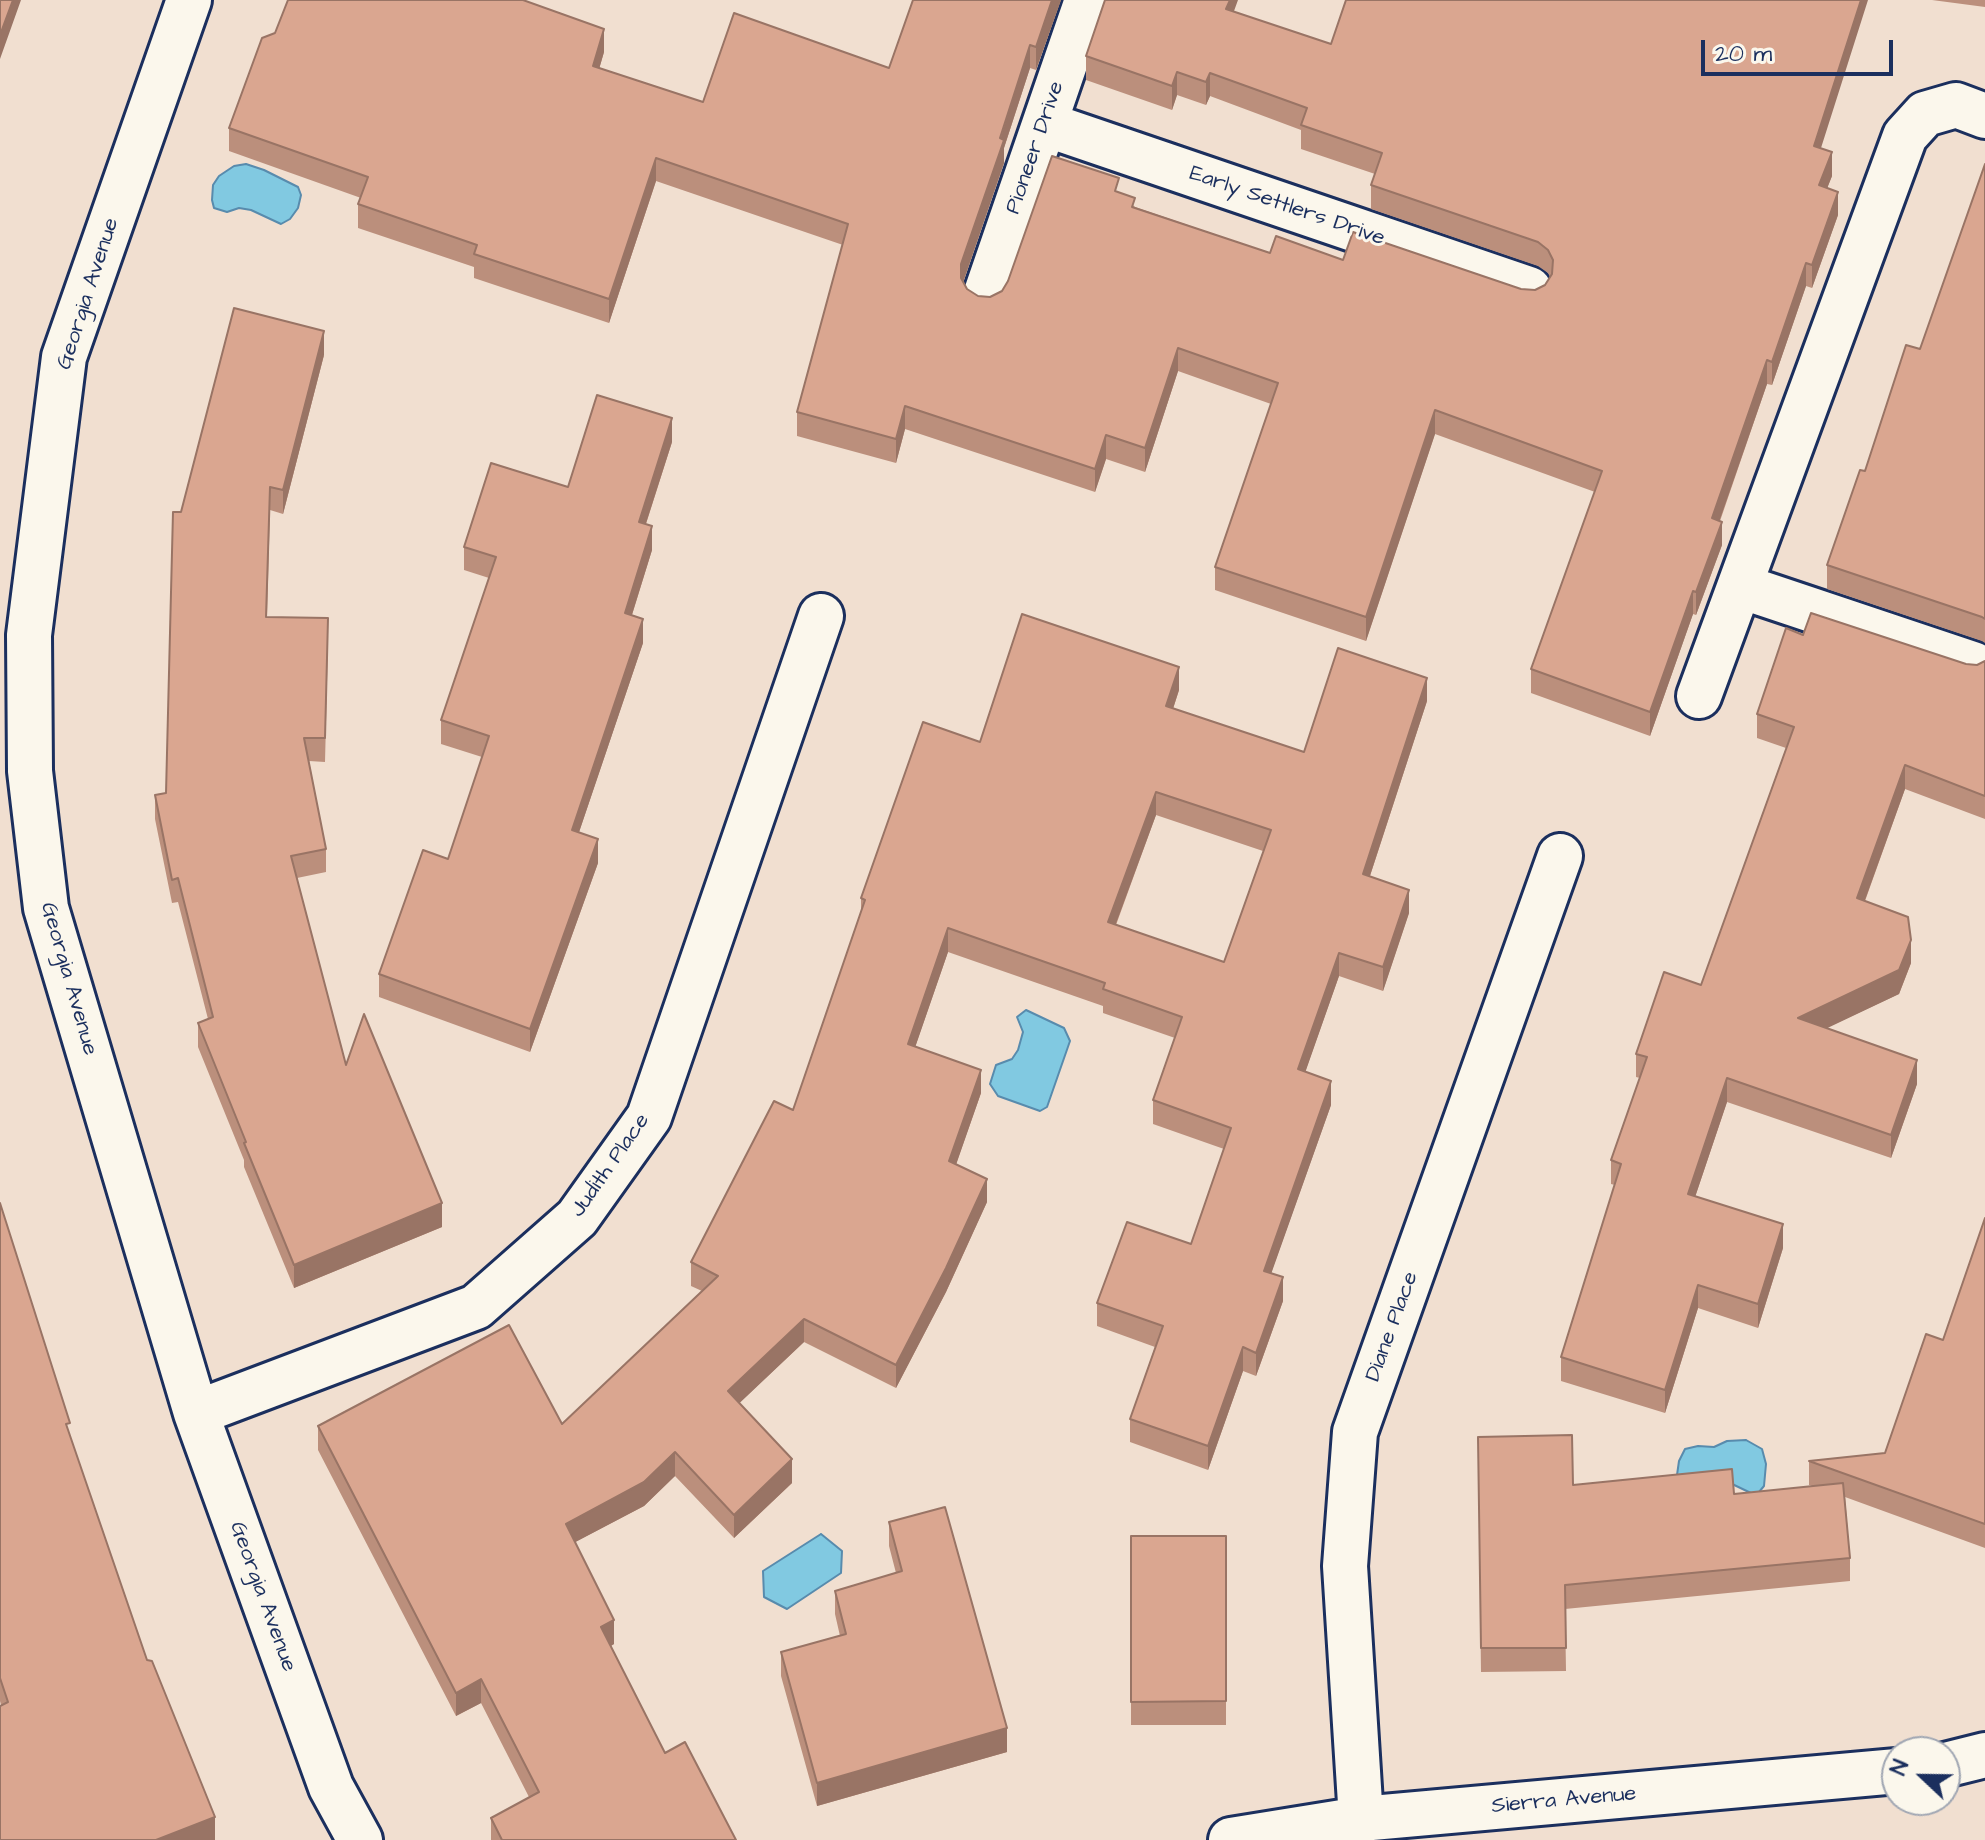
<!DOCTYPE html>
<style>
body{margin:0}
#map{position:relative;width:1985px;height:1840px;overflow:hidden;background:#f1dfd0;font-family:"Architects Daughter",sans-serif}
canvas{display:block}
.north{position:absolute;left:1881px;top:1736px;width:80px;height:80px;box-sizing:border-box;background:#fbf7ec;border:2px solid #a1a7b3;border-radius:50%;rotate:292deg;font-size:22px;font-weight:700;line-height:32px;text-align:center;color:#1b2f5e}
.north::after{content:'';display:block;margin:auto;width:28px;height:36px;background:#1b2f5e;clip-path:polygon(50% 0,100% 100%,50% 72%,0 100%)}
.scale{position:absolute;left:1701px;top:40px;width:192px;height:36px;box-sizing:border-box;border:4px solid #1b2f5e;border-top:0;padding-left:10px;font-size:24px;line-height:28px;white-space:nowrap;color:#1b2f5e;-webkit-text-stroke:6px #fbf7ec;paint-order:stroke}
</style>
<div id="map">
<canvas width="1985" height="1840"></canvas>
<div class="north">N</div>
<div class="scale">20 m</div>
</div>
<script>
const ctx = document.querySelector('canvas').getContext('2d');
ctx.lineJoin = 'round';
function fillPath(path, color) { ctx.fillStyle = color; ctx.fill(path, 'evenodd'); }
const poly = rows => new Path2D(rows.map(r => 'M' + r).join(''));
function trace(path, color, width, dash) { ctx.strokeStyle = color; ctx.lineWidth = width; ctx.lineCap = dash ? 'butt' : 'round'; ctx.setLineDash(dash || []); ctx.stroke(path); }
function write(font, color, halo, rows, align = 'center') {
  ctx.font = font + ' "Architects Daughter",sans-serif'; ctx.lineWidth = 6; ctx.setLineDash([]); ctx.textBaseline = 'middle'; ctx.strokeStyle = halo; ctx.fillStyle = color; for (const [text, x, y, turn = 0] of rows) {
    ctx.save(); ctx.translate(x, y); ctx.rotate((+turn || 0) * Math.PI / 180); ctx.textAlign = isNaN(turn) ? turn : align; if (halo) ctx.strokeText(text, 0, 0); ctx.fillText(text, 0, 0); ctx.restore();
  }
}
const water = poly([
 [246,164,264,170,298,187,301,195,298,208,290,219,281,224,251,210,239,208,227,212,214,208,212,200,213,185,219,176,234,166,246,164],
 [1026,1010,1064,1028,1070,1041,1047,1107,1040,1111,998,1096,990,1084,996,1065,1012,1059,1018,1050,1023,1032,1017,1017,1026,1010],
 [1746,1440,1762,1449,1766,1464,1764,1486,1759,1492,1753,1494,1730,1483,1677,1475,1679,1461,1685,1449,1698,1446,1714,1447,1727,1441,1746,1440],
 [821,1534,842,1551,841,1573,787,1609,764,1597,763,1571,821,1534]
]);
const minor = poly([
 [189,0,64,357,29,635,30,771,46,908,196,1413,331,1787,360,1840],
 [1045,124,1529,289],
 [985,296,1087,0],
 [1740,586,1973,664],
 [1699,696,1905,136,1925,114,1956,105,1985,116],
 [196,1413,476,1307,577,1218,649,1117,821,616],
 [1945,1765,1985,1755],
 [1361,1819,1345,1566,1355,1432,1560,856],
 [1231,1840,1361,1819,1897,1771]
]);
const wall = poly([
 [913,0,1061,0,1036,70,1030,68,1004,148,1004,163,963,283,967,289,978,296,990,297,1002,291,1119,192,1135,207,1270,253,1343,260,1521,289,1535,290,1545,285,1550,277,1548,273,1538,266,1371,209,1371,185,1375,174,1301,149,1301,130,1210,96,1206,105,1177,95,1172,110,1086,80,1086,56,1234,12,1331,44,1820,149,1832,176,1827,188,1838,215,1812,288,1806,286,1772,385,1767,384,1720,521,1722,545,1696,615,1693,614,1650,736,1531,693,1531,669,1595,492,1435,434,1366,641,1215,590,1215,567,1271,404,1178,371,1145,472,1106,459,1095,492,905,429,896,463,797,436,797,412,843,245,656,181,609,323,474,278,474,267,358,228,358,204,361,198,229,151,229,128,604,52,599,69,703,102,889,68],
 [1932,0,1985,0,1985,7],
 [1985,164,1985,643,1982,641,1827,589,1827,565,1865,471,1920,349],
 [324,355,283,514,270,510,267,617,328,642,325,762,309,761,326,849,326,872,297,878,346,1065,442,1227,294,1288,244,1167,244,1160,198,1047,198,1023,208,1019,178,902,172,903,155,819,155,795,166,793,181,512],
 [672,442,646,524,652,550,632,615,643,643,579,832,598,863,530,1052,379,997,379,974,448,859,482,757,441,744,441,720,489,578,464,570,464,547,568,487],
 [1803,635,1966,664,1977,665,1985,661,1985,819,1905,789,1865,901,1911,963,1899,994,1826,1028,1917,1084,1891,1158,1727,1102,1695,1197,1783,1248,1758,1328,1698,1308,1665,1413,1561,1381,1561,1357,1615,1185,1611,1184,1611,1160,1640,1078,1636,1077,1636,1054,1701,985,1786,748,1757,738,1757,714],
 [1179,690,1173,709,1304,752,1427,701,1370,876,1409,913,1383,991,1339,976,1305,1072,1331,1105,1271,1273,1283,1301,1256,1376,1243,1371,1208,1470,1130,1442,1130,1419,1155,1347,1097,1326,1097,1303,1191,1244,1224,1149,1153,1124,1153,1100,1175,1038,1103,1013,1103,1006,948,952,915,1047,981,1093,956,1164,987,1202,946,1292,896,1388,804,1342,739,1403,792,1483,734,1538,675,1476,644,1506,575,1542,614,1644,611,1646,665,1753,736,1840,491,1840,491,1818,529,1797,481,1703,456,1716,318,1450,318,1426,562,1424,702,1291,691,1286,691,1262,793,1110,861,911,861,898,980,742],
 [1156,815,1263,851,1224,962,1116,925],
 [0,1203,70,1436,147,1660,215,1840,1,1705,0,1701],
 [1985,1218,1985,1548,1845,1497,1850,1558,1850,1581,1565,1609,1566,1671,1481,1672,1478,1437,1573,1485,1734,1494,1813,1486,1809,1485,1809,1461,1885,1453,1943,1340],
 [889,1522,1007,1752,817,1806,781,1676,781,1652,840,1636,835,1614,835,1591,896,1573,889,1546],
 [1131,1536,1226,1536,1226,1725,1131,1725]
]);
const shadedWall = poly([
 [13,0,21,0,0,59,0,35],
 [1052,0,1061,0,1036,70,1036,47],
 [1230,0,1238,0,1226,33,1226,9],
 [1861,0,1868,0,1814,170,1814,146],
 [604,29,604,52,593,90,593,66],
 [1030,45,1030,68,1004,148,1004,163,961,288,961,302,961,264],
 [1177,72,1177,95,1172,110,1172,86],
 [1210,73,1210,96,1206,105,1206,82],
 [1832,152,1832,176,1819,209,1819,185],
 [656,158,656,181,609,323,609,299],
 [1838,192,1838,215,1812,288,1812,265],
 [1806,263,1806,286,1772,385,1772,362],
 [324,331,324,355,283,514,283,490],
 [1178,348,1178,371,1145,472,1145,448],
 [1767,360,1767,384,1712,542,1712,518],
 [905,406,905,429,896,463,896,439],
 [1435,410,1435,434,1366,641,1366,617],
 [672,418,672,442,639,545,639,522],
 [1106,435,1106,459,1095,492,1095,469],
 [1722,522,1722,545,1696,615,1696,592],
 [652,526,652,550,625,637,625,613],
 [1693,591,1693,614,1650,736,1650,712],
 [643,619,643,643,572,853,572,830],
 [1179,667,1179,690,1166,730,1166,706],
 [1427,678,1427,701,1363,897,1363,874],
 [1905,765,1905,789,1857,922,1857,898],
 [1156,792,1156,815,1108,945,1108,922],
 [598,839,598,863,530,1052,530,1029],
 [1409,890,1409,913,1383,991,1383,967],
 [948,928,948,952,908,1068,908,1044],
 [1911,940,1911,963,1899,994,1798,1042,1798,1018],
 [1339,953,1339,976,1298,1093,1298,1069],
 [1917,1060,1917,1084,1891,1158,1891,1135],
 [981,1070,981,1093,949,1185,949,1161],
 [1727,1078,1727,1102,1688,1218,1688,1194],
 [1331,1081,1331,1105,1264,1294,1264,1271],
 [987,1179,987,1202,946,1292,896,1388,896,1365],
 [442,1203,442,1227,294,1288,294,1265],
 [1783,1224,1783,1248,1758,1328,1758,1304],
 [1283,1277,1283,1301,1256,1376,1256,1353],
 [1698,1285,1698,1308,1665,1413,1665,1390],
 [804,1319,804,1342,728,1414,728,1391],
 [1243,1347,1243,1371,1208,1470,1208,1446],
 [675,1452,675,1476,644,1506,566,1547,566,1524],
 [792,1459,792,1483,734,1538,734,1515],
 [614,1620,614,1644,601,1651,601,1627],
 [481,1679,481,1703,456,1716,456,1693],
 [1007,1728,1007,1752,817,1806,817,1783],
 [215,1817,215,1840,156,1840]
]);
const building = poly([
 [0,0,13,0,0,35,0,0],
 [288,0,523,0,604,29,593,66,703,102,734,13,889,68,913,0,1052,0,1036,47,1030,45,1000,138,1004,140,961,264,961,278,967,289,978,296,990,297,1002,291,1008,281,1052,156,1119,178,1115,191,1135,198,1132,207,1270,253,1276,236,1343,260,1353,232,1521,289,1535,290,1545,285,1552,274,1553,260,1548,250,1538,242,1371,185,1382,153,1301,125,1307,108,1210,73,1206,82,1177,72,1172,86,1086,56,1105,0,1230,0,1226,9,1331,44,1346,0,1861,0,1814,146,1832,152,1819,185,1838,192,1812,265,1806,263,1772,362,1767,360,1712,518,1722,522,1696,592,1693,591,1650,712,1531,669,1602,471,1435,410,1366,617,1215,567,1278,383,1178,348,1145,448,1106,435,1095,469,905,406,896,439,797,412,848,224,656,158,609,299,474,254,477,245,358,204,368,177,229,128,262,38,275,33,288,0],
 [1985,164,1985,619,1982,617,1827,565,1860,470,1865,471,1906,345,1920,349,1985,164],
 [234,308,324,331,283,490,270,487,266,617,328,618,325,738,304,738,326,849,291,856,346,1065,364,1014,442,1203,294,1265,244,1143,246,1142,198,1023,213,1017,178,878,172,880,155,795,166,793,173,512,181,512,234,308],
 [597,395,672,418,639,522,652,526,625,613,643,619,572,830,598,839,530,1029,379,974,423,850,448,859,489,736,441,720,496,557,464,547,491,463,568,487,597,395],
 [1811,613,1966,664,1977,665,1985,661,1985,796,1905,765,1857,898,1908,917,1911,940,1899,970,1798,1018,1917,1060,1891,1135,1727,1078,1688,1194,1783,1224,1758,1304,1698,1285,1665,1390,1561,1357,1621,1164,1611,1160,1647,1057,1636,1054,1664,972,1701,985,1794,727,1757,714,1786,628,1803,635,1811,613],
 [1022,614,1179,667,1166,706,1304,752,1338,648,1427,678,1363,874,1409,890,1383,967,1339,953,1298,1069,1331,1081,1264,1271,1283,1277,1256,1353,1243,1347,1208,1446,1130,1419,1163,1326,1097,1303,1127,1222,1191,1244,1231,1128,1153,1100,1182,1017,1103,989,1105,983,948,928,908,1044,981,1070,949,1161,987,1179,946,1268,896,1365,804,1319,728,1391,792,1459,734,1515,675,1452,644,1482,566,1524,614,1620,601,1627,665,1753,685,1742,736,1840,502,1840,491,1818,539,1792,481,1679,456,1693,318,1426,509,1325,562,1424,718,1276,691,1262,774,1101,793,1110,865,900,861,898,923,722,980,742,1022,614],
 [1156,792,1271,830,1224,962,1108,922,1156,792],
 [0,1203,70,1423,66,1424,147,1660,152,1661,215,1817,156,1840,0,1840,0,1706,8,1702,0,1678,0,1203],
 [1985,1218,1985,1524,1809,1461,1885,1453,1926,1334,1943,1340,1985,1218],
 [1572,1435,1573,1485,1732,1469,1734,1494,1843,1483,1850,1558,1565,1585,1566,1648,1481,1648,1478,1437,1572,1435],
 [945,1507,1007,1728,817,1783,781,1652,846,1634,835,1591,902,1571,889,1522,945,1507],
 [1131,1536,1226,1536,1226,1701,1131,1702,1131,1536]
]);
const streetNames = [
 ["Pioneer Drive",1036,148,-71],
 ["Early Settlers Drive",1287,207,19],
 ["Georgia Avenue",89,294,-72],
 ["Georgia Avenue",68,979,74],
 ["Judith Place",611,1166,-55],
 ["Diane Place",1393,1327,-70],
 ["Georgia Avenue",262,1597,70],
 ["Sierra Avenue",1564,1801,-5]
];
fillPath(water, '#81c9e1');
trace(water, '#588bad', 2);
trace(minor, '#1b2f5e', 50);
trace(minor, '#fbf7ec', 44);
fillPath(wall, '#bb8f7c');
fillPath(shadedWall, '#997465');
fillPath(building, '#daa690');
trace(building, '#997465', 2);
write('22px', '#1b2f5e', '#fbf7ec', streetNames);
</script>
